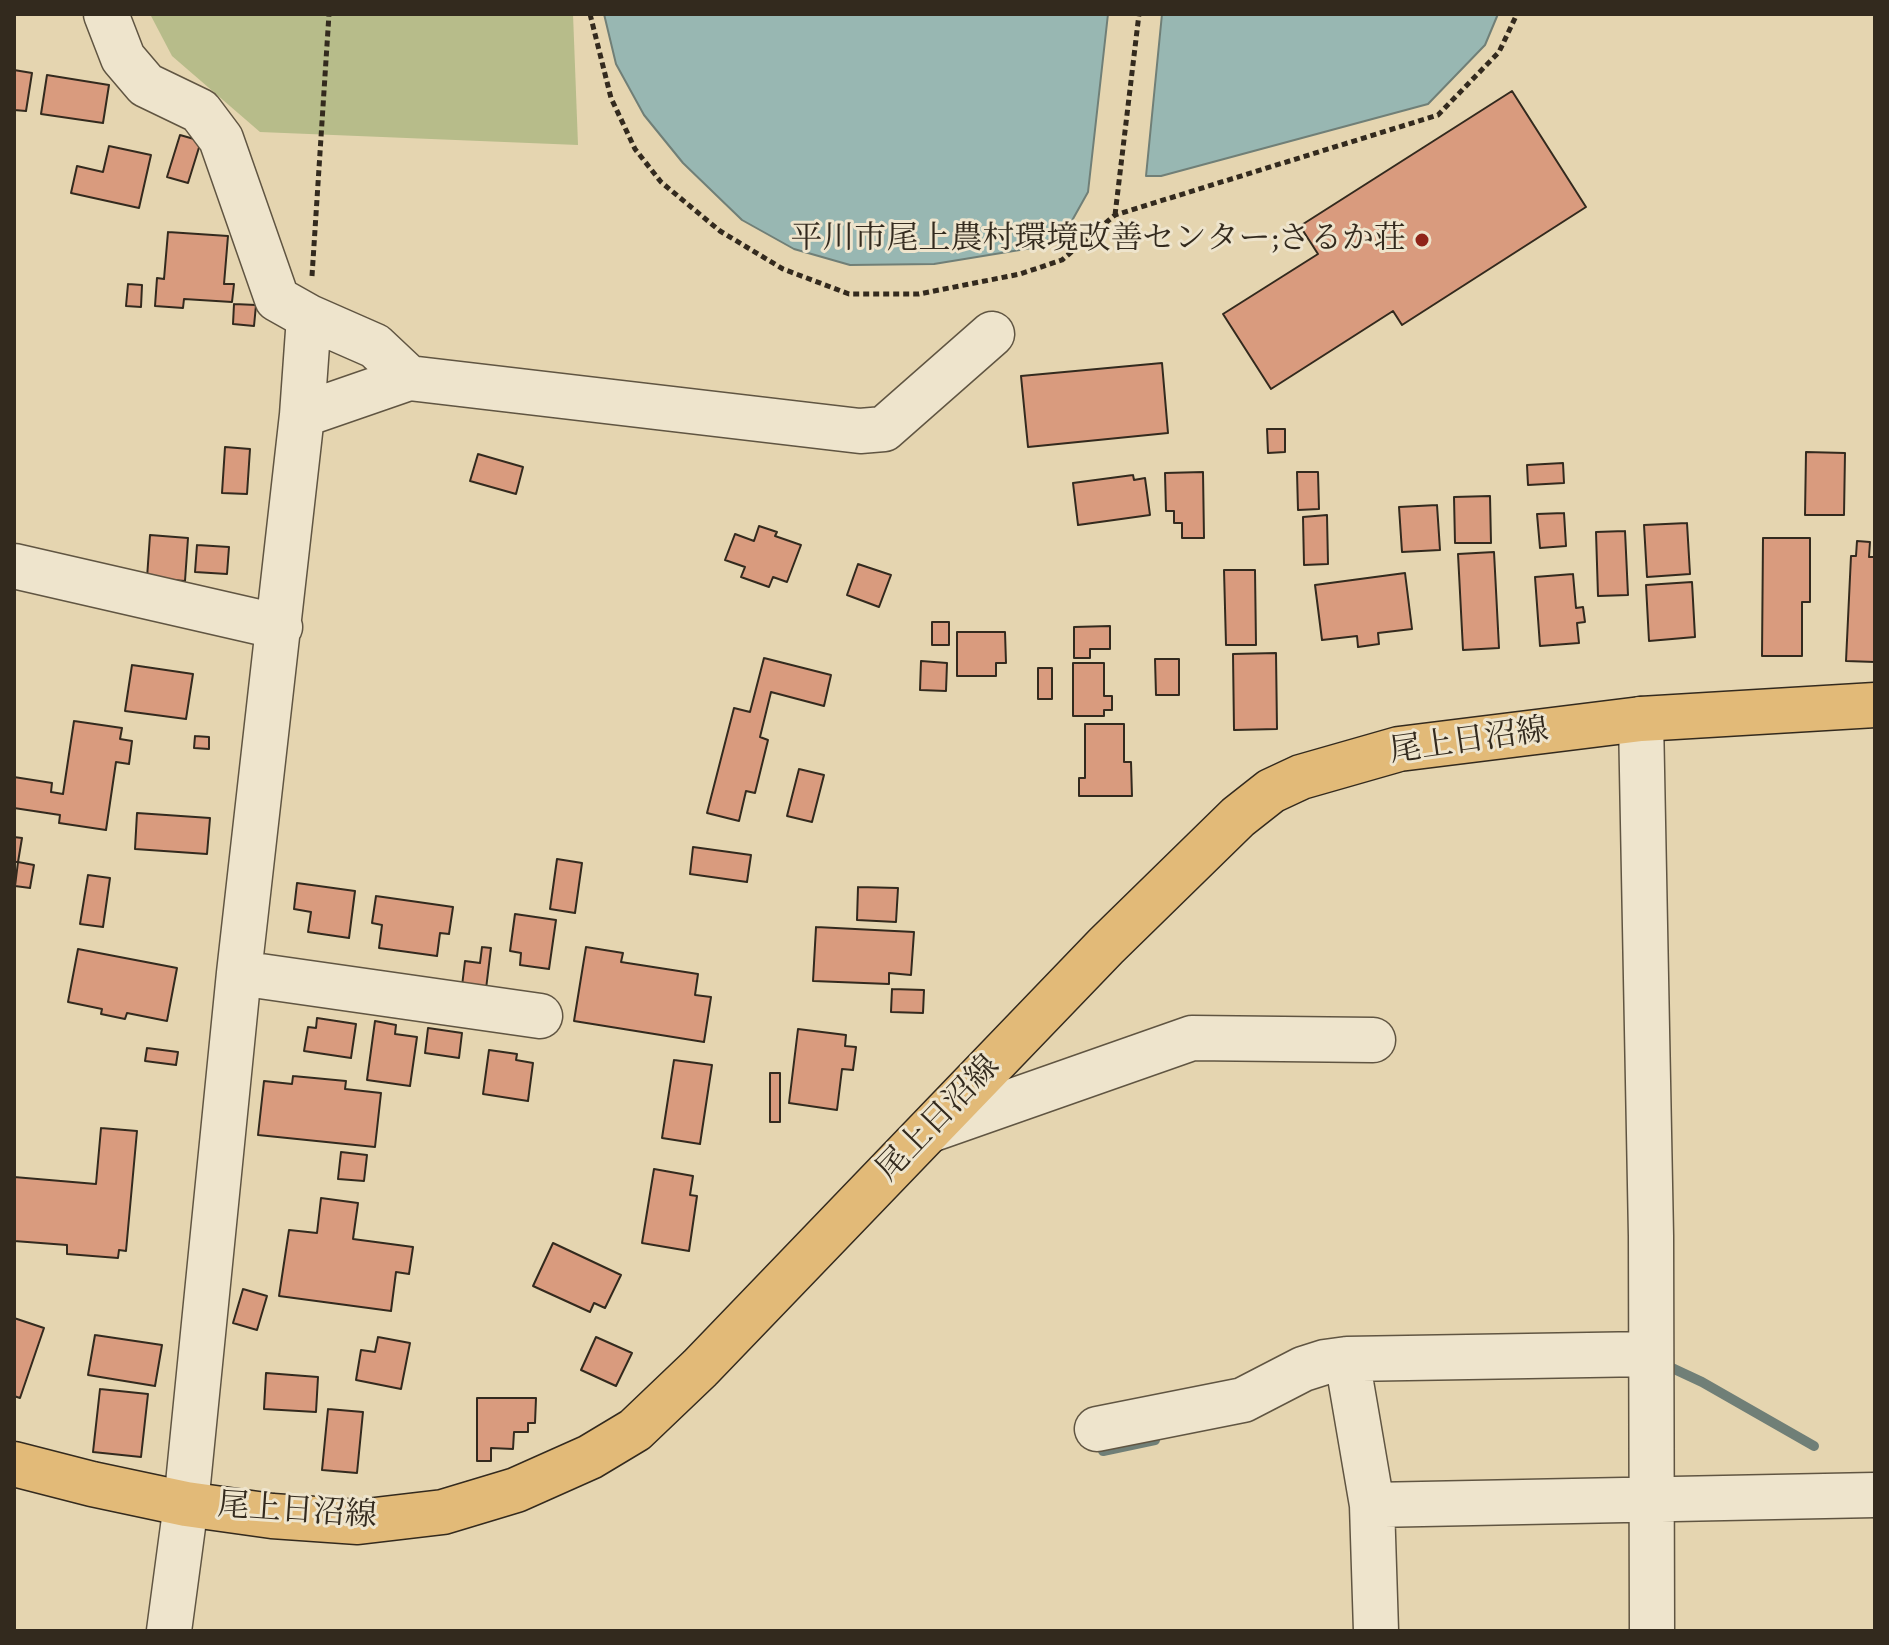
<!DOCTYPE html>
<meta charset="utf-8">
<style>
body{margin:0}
#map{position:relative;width:1889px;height:1645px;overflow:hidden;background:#e5d5b0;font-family:Alegreya,serif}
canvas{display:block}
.frame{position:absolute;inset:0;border:16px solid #332a1e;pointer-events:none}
</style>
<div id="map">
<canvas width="1889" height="1645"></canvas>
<div class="frame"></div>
</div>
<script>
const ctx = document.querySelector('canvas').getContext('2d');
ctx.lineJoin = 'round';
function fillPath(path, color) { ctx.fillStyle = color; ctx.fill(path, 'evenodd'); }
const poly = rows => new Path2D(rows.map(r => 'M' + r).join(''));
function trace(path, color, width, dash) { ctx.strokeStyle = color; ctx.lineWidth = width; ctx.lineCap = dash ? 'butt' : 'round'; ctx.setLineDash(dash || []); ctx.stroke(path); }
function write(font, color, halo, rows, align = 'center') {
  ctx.font = font + ' Alegreya,"Noto Serif JP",serif'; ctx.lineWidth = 6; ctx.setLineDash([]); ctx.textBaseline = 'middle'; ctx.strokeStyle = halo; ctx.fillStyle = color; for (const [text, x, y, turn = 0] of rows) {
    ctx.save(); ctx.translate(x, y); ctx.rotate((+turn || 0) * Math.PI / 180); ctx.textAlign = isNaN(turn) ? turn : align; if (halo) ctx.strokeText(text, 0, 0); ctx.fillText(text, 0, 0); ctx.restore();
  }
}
const green = poly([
 [150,14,573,14,578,145,260,132,172,56]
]);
const water = poly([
 [604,14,1108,14,1088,192,1069,226,1038,247,934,264,850,265,794,249,742,220,683,163,644,115,616,64,604,14],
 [1162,14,1498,14,1485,45,1428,104,1161,176,1146,176,1162,14]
]);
const stream = poly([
 [1672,1368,1702,1382,1814,1446],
 [1103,1451,1155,1440]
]);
const building = poly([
 [14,70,32,73,26,111,14,110,14,70],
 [47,75,109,85,103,123,41,114,47,75],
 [1512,91,1586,207,1402,325,1393,311,1271,389,1223,314,1318,254,1300,226,1512,91],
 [180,135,201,141,188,183,167,177,180,135],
 [109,146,151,155,139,208,71,193,77,166,103,172,109,146],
 [168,232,228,236,224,284,234,284,232,302,184,299,183,308,155,306,157,278,164,279,168,232],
 [128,284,142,285,141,307,126,306,128,284],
 [234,304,256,305,254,326,233,324,234,304],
 [1162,363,1168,433,1028,447,1021,376,1162,363],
 [1267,429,1285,429,1285,452,1268,453,1267,429],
 [225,447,250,449,247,494,222,493,225,447],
 [1806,452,1845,453,1844,515,1805,515,1806,452],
 [478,454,523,467,516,494,470,481,478,454],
 [1563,463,1564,483,1528,485,1527,465,1563,463],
 [1203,472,1204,538,1182,538,1182,523,1174,523,1174,511,1166,511,1165,473,1203,472],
 [1297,472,1318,472,1319,509,1298,510,1297,472],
 [1133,475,1134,480,1145,478,1150,515,1078,525,1073,483,1133,475],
 [1490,496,1491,543,1455,543,1454,497,1490,496],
 [1437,505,1440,550,1402,552,1399,507,1437,505],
 [1564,513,1566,546,1540,548,1537,514,1564,513],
 [1327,515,1328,564,1304,565,1303,517,1327,515],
 [1687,523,1690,574,1647,577,1644,525,1687,523],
 [759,526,777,532,775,536,801,545,787,582,773,577,769,587,741,577,745,567,725,560,735,534,754,541,759,526],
 [1625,531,1628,595,1598,596,1596,532,1625,531],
 [150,535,188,538,185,581,147,578,150,535],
 [1763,538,1810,538,1810,602,1802,602,1802,656,1762,656,1763,538],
 [1857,541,1870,542,1869,557,1875,557,1875,662,1846,661,1851,556,1856,556,1857,541],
 [197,545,229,547,227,574,195,572,197,545],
 [1494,552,1499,648,1463,650,1458,554,1494,552],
 [858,564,891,575,879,607,847,595,858,564],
 [1224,570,1255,570,1256,645,1226,645,1224,570],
 [1405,573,1412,629,1378,633,1379,644,1358,647,1357,636,1322,640,1315,585,1405,573],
 [1573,574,1576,608,1583,607,1585,622,1577,623,1579,643,1540,646,1535,577,1573,574],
 [1692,582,1695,637,1649,641,1646,585,1692,582],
 [932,622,949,622,949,645,932,645,932,622],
 [1110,626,1110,649,1090,649,1090,658,1074,658,1074,627,1110,626],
 [957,632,1005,632,1006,663,996,663,996,676,957,676,957,632],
 [1276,653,1277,729,1234,730,1233,654,1276,653],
 [764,658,831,675,824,706,771,692,760,737,768,740,755,793,746,791,739,821,707,813,734,708,750,712,764,658],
 [1155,659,1179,659,1179,695,1156,695,1155,659],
 [921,661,947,663,946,691,920,690,921,661],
 [1073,663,1104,663,1104,696,1112,696,1112,710,1104,710,1104,716,1073,716,1073,663],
 [132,665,193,674,186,719,125,711,132,665],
 [1038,668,1052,668,1052,699,1038,699,1038,668],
 [74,721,122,728,120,739,132,741,129,764,116,762,106,830,59,823,60,815,14,808,14,777,52,783,51,792,63,794,74,721],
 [1085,724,1124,724,1124,762,1131,762,1132,796,1079,796,1079,778,1085,778,1085,724],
 [195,736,209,737,209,749,194,748,195,736],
 [799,769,824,775,812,822,787,816,799,769],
 [137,813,210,818,207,854,135,849,137,813],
 [14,837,22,838,18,862,14,862,14,837],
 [693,847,751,855,747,882,690,874,693,847],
 [557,859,582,863,575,913,550,909,557,859],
 [18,862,34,865,30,888,15,886,18,862],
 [88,875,110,878,103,927,80,924,88,875],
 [297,883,355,891,349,938,308,932,311,912,294,909,297,883],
 [858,887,898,888,896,922,857,920,858,887],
 [376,896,453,907,449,934,440,933,437,956,379,948,382,925,372,923,376,896],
 [515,914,556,920,549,969,520,965,521,953,510,951,515,914],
 [816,927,914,932,911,975,889,973,889,984,813,981,816,927],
 [482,947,491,948,486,989,462,986,465,961,480,963,482,947],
 [586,947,623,953,621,962,698,974,695,995,711,997,704,1042,574,1021,586,947],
 [78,949,177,968,167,1021,127,1013,125,1019,101,1014,102,1009,68,1002,78,949],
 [892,989,924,990,923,1013,891,1012,892,989],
 [317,1018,356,1024,351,1058,304,1051,308,1027,316,1028,317,1018],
 [375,1021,396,1025,395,1034,417,1037,410,1086,367,1080,375,1021],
 [428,1028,462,1033,459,1058,425,1053,428,1028],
 [798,1029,846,1035,845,1046,856,1047,853,1070,842,1069,837,1110,789,1103,798,1029],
 [147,1048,178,1052,176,1065,145,1061,147,1048],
 [489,1050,517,1054,516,1060,533,1063,528,1101,483,1094,489,1050],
 [674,1060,712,1065,700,1144,662,1138,674,1060],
 [770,1073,780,1073,780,1122,770,1122,770,1073],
 [293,1076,346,1081,345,1089,381,1093,375,1147,258,1135,264,1081,292,1084,293,1076],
 [101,1128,137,1131,126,1251,119,1250,118,1258,67,1254,67,1245,14,1241,14,1177,96,1184,101,1128],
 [341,1152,367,1155,364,1181,338,1179,341,1152],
 [654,1169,693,1176,690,1195,697,1196,689,1251,642,1243,654,1169],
 [321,1198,358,1203,353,1239,413,1247,409,1274,396,1272,391,1311,279,1296,289,1230,317,1233,321,1198],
 [553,1243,621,1275,605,1308,594,1303,590,1312,533,1286,553,1243],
 [243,1289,267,1296,257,1330,233,1323,243,1289],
 [14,1318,44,1328,20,1398,14,1396,14,1318],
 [95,1335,162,1345,155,1386,88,1375,95,1335],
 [378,1337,410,1343,401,1389,356,1380,361,1350,375,1352,378,1337],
 [596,1337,632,1353,616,1386,581,1370,596,1337],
 [266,1373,318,1377,316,1412,264,1409,266,1373],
 [100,1389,148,1394,141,1457,93,1452,100,1389],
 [477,1398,536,1398,535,1423,528,1423,528,1432,514,1432,513,1449,491,1448,491,1461,477,1461,477,1398],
 [328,1409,363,1412,357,1473,322,1470,328,1409]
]);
const path = poly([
 [590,14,611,98,635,149,661,182,720,231,783,269,849,294,919,294,1020,274,1062,260,1115,215,1438,115,1499,52,1517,14],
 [1115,215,1139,14],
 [312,276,329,14]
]);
const minor = poly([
 [106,14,123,58,146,85,200,111,221,139,277,299,309,317,375,346,409,378,860,431,884,429,992,334],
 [302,415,409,378],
 [14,566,280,627],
 [1641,719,1651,1236,1652,1631],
 [239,973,540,1016],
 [930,1130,1192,1038,1373,1040],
 [1347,1359,1372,1505,1376,1631],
 [1097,1429,1243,1400,1303,1369,1325,1362,1347,1359,1649,1354],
 [1372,1505,1875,1495],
 [169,1631,186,1504,239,973,302,415,309,317]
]);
const major = poly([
 [14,1464,92,1484,186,1504,272,1516,358,1522,443,1512,516,1490,590,1457,635,1430,700,1368,1106,946,1238,817,1271,791,1301,777,1399,749,1641,719,1875,705]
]);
const markers = [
 [1422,240,8,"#8f2418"]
];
const poiNames = [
 ["平川市尾上農村環境改善センター;さるか荘",1406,240]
];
const streetNames = [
 ["尾上日沼線",1469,742,-8],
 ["尾上日沼線",939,1119,-46],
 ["尾上日沼線",297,1512,4]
];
fillPath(green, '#b7bc8a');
fillPath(water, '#98b7b2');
trace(water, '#707f77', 2);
trace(stream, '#707f77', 10);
fillPath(building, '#d99b7e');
trace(building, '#332a1e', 2);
trace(minor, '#605542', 47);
trace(major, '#332a1e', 47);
trace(path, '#332a1e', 5, [6, 4]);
trace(minor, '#eee4cc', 44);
trace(major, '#e2ba78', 44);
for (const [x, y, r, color] of markers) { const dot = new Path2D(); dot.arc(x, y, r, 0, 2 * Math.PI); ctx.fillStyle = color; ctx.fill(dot); trace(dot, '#eee4cc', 3); }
write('32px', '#332a1e', '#eee4cc', poiNames, 'right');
write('32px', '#332a1e', '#eee4cc', streetNames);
</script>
